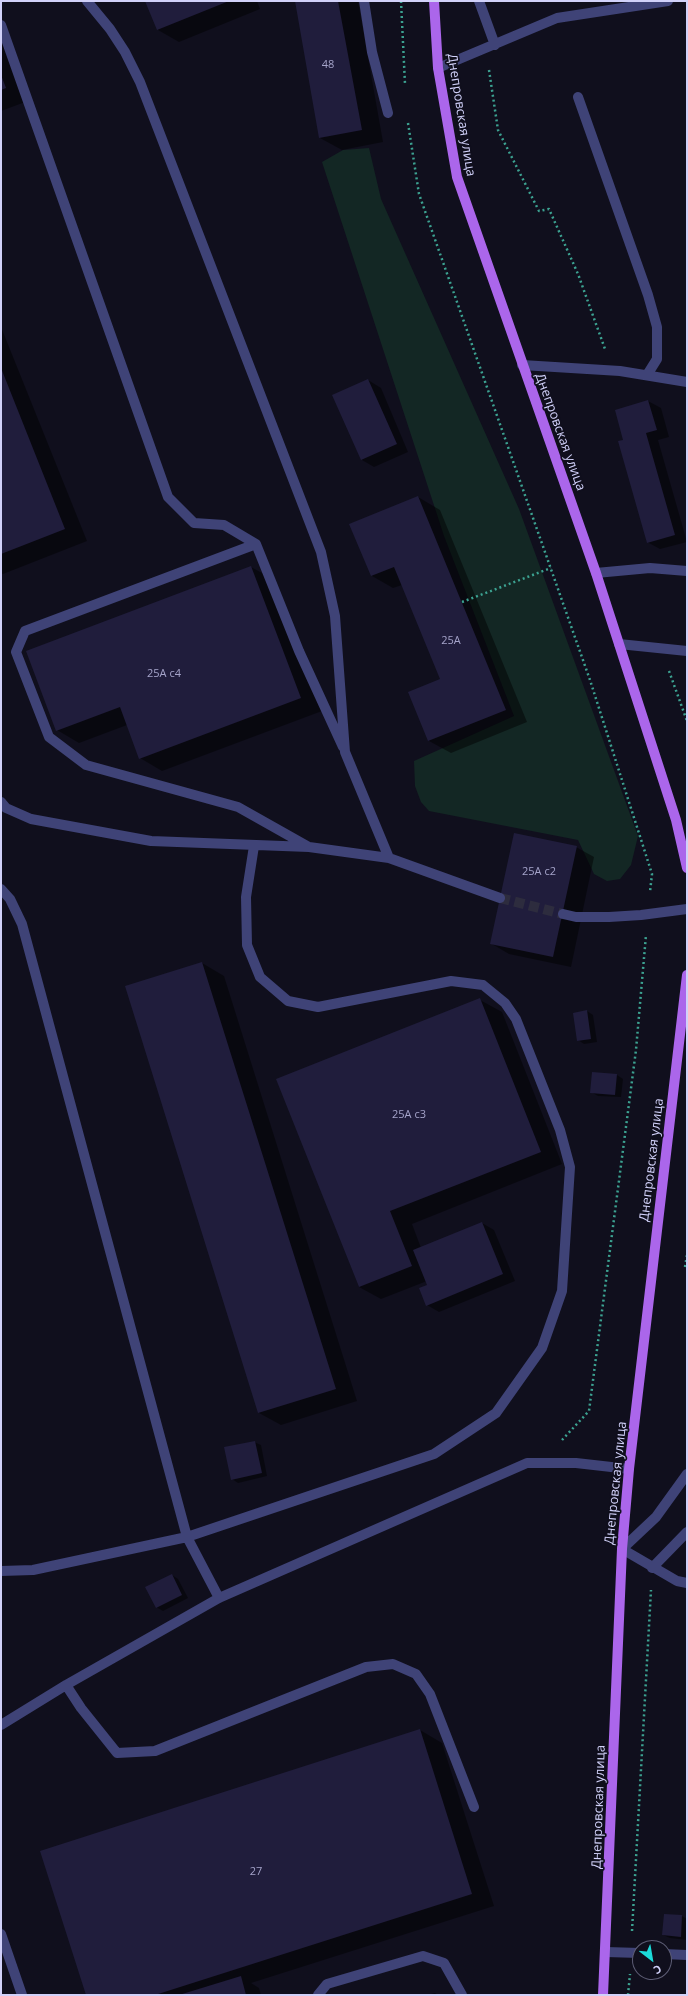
<!DOCTYPE html>
<meta charset="utf-8">
<style>
body{margin:0}
#map{position:relative;width:688px;height:1996px;overflow:hidden;background:#100f1d;font-family:"Open Sans",sans-serif}
canvas{display:block}
.frame{position:absolute;inset:0;border:2px solid #d1d1f9;pointer-events:none}
.north{position:absolute;left:632px;top:1940px;width:40px;height:40px;box-sizing:border-box;background:#100f1d;border:1px solid #5d5d75;border-radius:50%;rotate:149deg;font-size:11px;font-weight:700;line-height:16px;text-align:center;color:#d1d1f9}
.north::after{content:'';display:block;margin:auto;width:14px;height:18px;background:#1cdad9;clip-path:polygon(50% 0,100% 100%,50% 72%,0 100%)}
</style>
<div id="map">
<canvas width="688" height="1996"></canvas>
<div class="frame"></div>
<div class="north">С</div>
</div>
<script>
const ctx = document.querySelector('canvas').getContext('2d');
ctx.lineJoin = 'round';
function fillPath(path, color) { ctx.fillStyle = color; ctx.fill(path, 'evenodd'); }
const poly = rows => new Path2D(rows.map(r => 'M' + r).join(''));
function trace(path, color, width, dash) { ctx.strokeStyle = color; ctx.lineWidth = width; ctx.lineCap = dash ? 'butt' : 'round'; ctx.setLineDash(dash || []); ctx.stroke(path); }
function write(font, color, halo, rows, align = 'center') {
  ctx.font = font + ' "Open Sans",sans-serif'; ctx.lineWidth = 3.5; ctx.setLineDash([]); ctx.textBaseline = 'middle'; ctx.strokeStyle = halo; ctx.fillStyle = color; for (const [text, x, y, turn = 0] of rows) {
    ctx.save(); ctx.translate(x, y); ctx.rotate((+turn || 0) * Math.PI / 180); ctx.textAlign = isNaN(turn) ? turn : align; if (halo) ctx.strokeText(text, 0, 0); ctx.fillText(text, 0, 0); ctx.restore();
  }
}
const green = poly([
 [369,148,381,199,519,509,638,836,631,865,620,879,607,881,594,874,578,840,429,811,421,802,415,786,414,761,514,716,444,536,322,162,343,150]
]);
const shadow = poly([
 [146,1,257,1,260,9,179,42,158,30],
 [296,1,358,1,383,142,342,150,320,138],
 [1,34,28,101,1,111],
 [1,327,87,541,3,574,1,573],
 [368,380,381,388,408,452,374,467,362,460,334,395],
 [648,401,661,408,669,437,658,440,687,542,660,549,647,542,624,440],
 [418,497,440,510,527,722,451,753,429,741,409,693,441,680,402,585,393,588,372,576,350,524],
 [251,567,273,579,322,711,162,771,140,758,127,725,79,743,57,730],
 [576,847,594,857,571,967,509,954,492,944],
 [202,963,224,976,357,1401,281,1425,259,1413],
 [480,1000,502,1012,562,1164,412,1224,421,1248,482,1223,494,1230,515,1281,439,1312,427,1305,429,1285,427,1281,381,1299,359,1287,278,1080],
 [587,1011,593,1015,597,1042,584,1044,578,1040],
 [617,1075,623,1079,621,1097,598,1096,591,1092],
 [254,1442,261,1445,267,1476,238,1483,232,1479],
 [172,1575,178,1579,188,1598,163,1611,156,1607],
 [420,1730,442,1743,494,1906,251,1983,259,1988,261,1995,87,1995],
 [682,1916,687,1919,687,1940,670,1938,663,1935],
 [435,1993,438,1995,427,1995]
]);
const building = poly([
 [145,1,229,1,157,30],
 [295,1,338,1,362,130,319,138],
 [1,75,6,88,1,90],
 [1,368,65,529,1,554],
 [368,379,397,444,361,460,332,395],
 [648,400,657,430,646,433,675,535,647,543,618,441,623,440,615,410],
 [418,496,506,710,428,741,408,692,440,679,394,567,371,576,349,524],
 [251,566,301,698,139,759,120,707,56,731,26,651],
 [514,833,577,846,553,957,490,944],
 [202,962,336,1389,258,1413,125,986],
 [480,998,541,1152,390,1211,412,1266,359,1287,276,1079],
 [587,1010,591,1039,577,1041,573,1013],
 [592,1072,617,1074,615,1095,590,1093],
 [482,1222,503,1274,426,1306,419,1288,427,1285,413,1250],
 [255,1441,262,1473,231,1480,224,1447],
 [172,1574,182,1595,156,1608,145,1587],
 [420,1729,472,1894,155,1995,86,1995,40,1851],
 [664,1914,682,1915,681,1937,662,1935],
 [241,1976,246,1995,179,1995]
]);
const minorTunnel = poly([
 [500,898,563,914]
]);
const path = poly([
 [401,1,405,84],
 [489,70,498,130,539,211,549,209,578,274,605,349],
 [408,123,419,194,590,680,652,874,650,892],
 [462,602,551,568],
 [669,671,687,721],
 [685,1267,687,1255],
 [562,1440,589,1411,636,1050,646,935],
 [632,1931,651,1590],
 [628,1995,630,1974]
]);
const minor = poly([
 [87,1,110,29,125,52,140,82,321,552,335,616,345,752,389,858,500,898],
 [364,1,372,52,388,113],
 [479,1,495,45],
 [1,25,168,497,194,523,224,525,256,544,299,651,343,747],
 [438,68,557,18,668,1],
 [578,97,648,295,657,327,657,359,647,375],
 [522,365,620,371,687,382],
 [256,544,25,631,16,652,49,737,86,765,238,807,309,847],
 [596,573,650,568,687,571],
 [619,644,687,651],
 [1,802,6,808,31,819,151,841,309,847,389,858],
 [1,889,10,899,22,924,187,1537,219,1598],
 [563,914,576,917,609,917,641,915,687,909],
 [687,1474,656,1517,622,1549,677,1581,687,1583],
 [652,1568,687,1532],
 [1,1571,33,1570,187,1537,434,1454,496,1413,542,1348,562,1291,570,1167,560,1130,516,1019,505,1003,483,985,451,981,318,1007,288,1001,260,977,247,945,246,897,254,846],
 [66,1685,81,1708,117,1753,155,1751,366,1667,393,1664,416,1674,430,1694,474,1807],
 [1,1725,66,1685,219,1598,527,1463,576,1463,629,1469],
 [1,1934,22,1995],
 [606,1952,640,1953],
 [664,1954,687,1955],
 [318,1995,327,1984,423,1956,444,1963,462,1995]
]);
const major = poly([
 [434,1,438,68,457,177,596,573,676,820,687,868],
 [603,1995,622,1549,629,1469,687,975]
]);
const numberNames = [
 ["48",328,65],
 ["25А",451,641],
 ["25А с4",164,674],
 ["25А с2",539,872],
 ["25А с3",409,1115],
 ["27",256,1872]
];
const streetNames = [
 ["Днепровская улица",461,115,81],
 ["Днепровская улица",560,432,70],
 ["Днепровская улица",652,1160,-83],
 ["Днепровская улица",616,1483,-84],
 ["Днепровская улица",599,1807,-88]
];
fillPath(green, '#132724');
fillPath(shadow, '#0007');
fillPath(building, '#201d3c');
trace(minorTunnel, '#2d2c3e', 10, [10, 5]);
trace(path, '#3ca291', 2.5, [2, 3]);
trace(minor, '#3f4377', 10);
trace(major, '#ab66eb', 10);
write('11px', '#a5a4ca', null, numberNames);
write('13px', '#d1d1f9', '#100f1d', streetNames);
</script>
